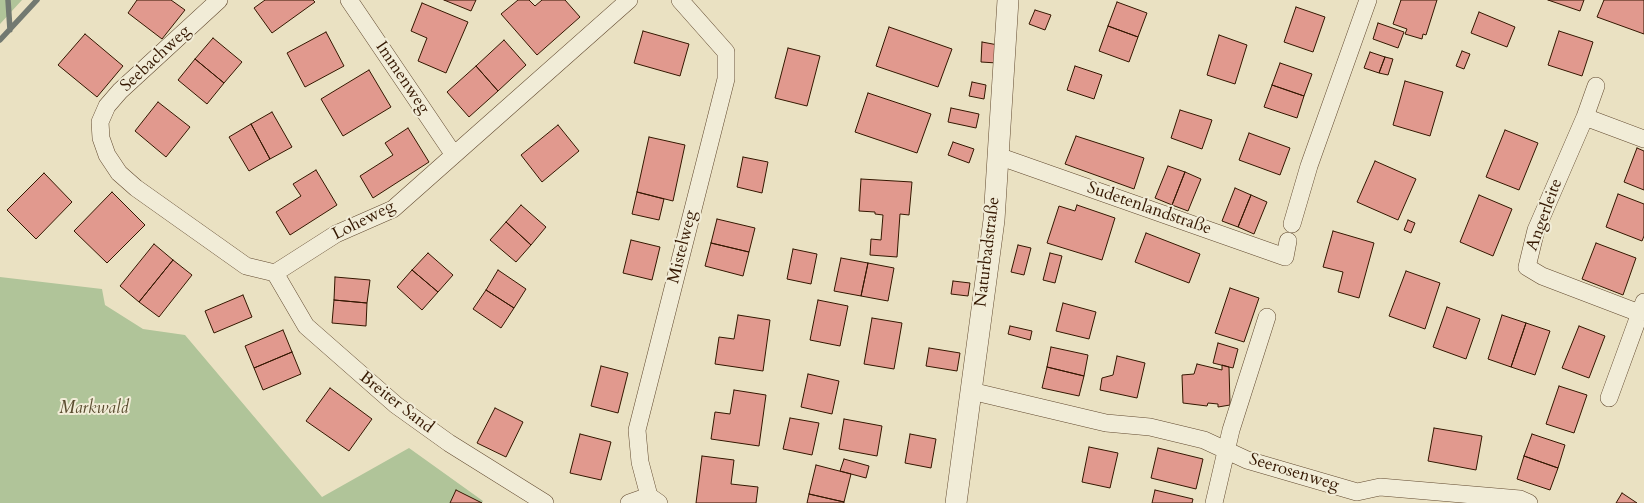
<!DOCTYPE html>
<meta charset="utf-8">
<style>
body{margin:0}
canvas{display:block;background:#eae1c2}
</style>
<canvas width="1644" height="503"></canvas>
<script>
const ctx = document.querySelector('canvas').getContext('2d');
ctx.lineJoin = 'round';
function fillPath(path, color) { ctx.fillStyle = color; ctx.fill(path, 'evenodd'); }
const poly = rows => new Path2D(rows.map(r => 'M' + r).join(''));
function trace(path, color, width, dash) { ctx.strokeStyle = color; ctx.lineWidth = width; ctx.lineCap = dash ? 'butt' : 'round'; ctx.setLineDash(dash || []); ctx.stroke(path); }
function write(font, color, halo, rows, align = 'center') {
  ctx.font = font + ' Cardo,serif'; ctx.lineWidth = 4; ctx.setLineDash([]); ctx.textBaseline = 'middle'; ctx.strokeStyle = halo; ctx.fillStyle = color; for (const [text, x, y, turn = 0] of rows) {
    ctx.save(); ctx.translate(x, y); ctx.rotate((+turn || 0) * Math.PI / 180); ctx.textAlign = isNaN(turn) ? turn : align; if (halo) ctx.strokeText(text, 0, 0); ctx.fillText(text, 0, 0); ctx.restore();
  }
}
const green = poly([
 [0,0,22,0,0,24],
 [0,277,102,289,105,305,143,329,185,335,322,497,409,448,483,501,482,503,0,503]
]);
const stream = poly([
 [8,0,10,30],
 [0,40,37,0]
]);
const building = poly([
 [137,0,171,0,185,10,162,39,128,13,137,0],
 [265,0,313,0,315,2,272,33,254,8,265,0],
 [444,0,476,0,471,11,444,0],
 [518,0,529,0,535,6,542,0,565,0,580,17,537,55,501,14,518,0],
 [1401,0,1437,0,1426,35,1423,34,1422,39,1405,34,1407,29,1393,24,1401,0],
 [1548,0,1584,0,1580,11,1548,0],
 [1604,0,1644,0,1644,34,1597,17,1604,0],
 [1117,2,1147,13,1138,37,1108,26,1117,2],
 [422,3,468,22,446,73,418,61,427,38,411,31,422,3],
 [1296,7,1325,17,1313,52,1284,42,1296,7],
 [1035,10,1051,15,1045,30,1029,24,1035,10],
 [1479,12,1515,27,1507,47,1471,33,1479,12],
 [1378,23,1404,32,1398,48,1373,39,1378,23],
 [1108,26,1138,37,1129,62,1099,51,1108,26],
 [889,27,952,49,938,87,876,66,889,27],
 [643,31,689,44,680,76,634,63,643,31],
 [1559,31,1593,42,1582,76,1548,65,1559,31],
 [326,32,344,66,305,87,287,53,326,32],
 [85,34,123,66,97,97,58,65,85,34],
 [1219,35,1247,45,1235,84,1207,75,1219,35],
 [213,38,242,62,224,83,195,59,213,38],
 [504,40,526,65,498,91,476,66,504,40],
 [982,42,998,45,997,63,981,62,982,42],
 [788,48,820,56,807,106,775,98,788,48],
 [1462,51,1470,54,1464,69,1456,66,1462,51],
 [1370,52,1385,57,1379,73,1364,68,1370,52],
 [1385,57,1393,59,1388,75,1379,73,1385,57],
 [195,59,224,83,207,104,178,80,195,59],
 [1280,63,1312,74,1304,96,1272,85,1280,63],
 [476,66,498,91,469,117,447,92,476,66],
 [1075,66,1102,75,1094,99,1067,90,1075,66],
 [369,70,391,107,343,136,321,99,369,70],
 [1405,81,1443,92,1430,136,1393,125,1405,81],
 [972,82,986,85,984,99,969,96,972,82],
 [1272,85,1304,96,1297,118,1264,107,1272,85],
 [868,93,931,114,917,153,855,132,868,93],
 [158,102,190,127,166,157,135,131,158,102],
 [951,108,979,114,976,128,948,122,951,108],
 [1180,110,1212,120,1202,149,1171,138,1180,110],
 [272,112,292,147,270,159,251,124,272,112],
 [251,124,270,159,249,171,229,137,251,124],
 [558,125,579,151,542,182,521,155,558,125],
 [408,128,429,162,373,198,360,176,393,155,385,143,408,128],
 [1505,130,1538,143,1519,190,1486,177,1505,130],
 [1249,133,1290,148,1280,175,1239,160,1249,133],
 [1076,136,1144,158,1134,189,1065,164,1076,136],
 [649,137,685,145,673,201,637,192,649,137],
 [953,142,974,149,969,163,948,155,953,142],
 [1637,148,1644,151,1644,190,1624,182,1637,148],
 [743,157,768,162,762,193,737,187,743,157],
 [1375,161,1416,179,1398,220,1357,202,1375,161],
 [1168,166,1185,172,1172,205,1155,198,1168,166],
 [316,170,337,205,290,235,276,212,301,196,293,184,316,170],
 [1185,172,1201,179,1188,211,1172,205,1185,172],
 [44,173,72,202,36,239,7,210,44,173],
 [861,179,912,182,909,215,900,214,897,257,870,255,871,239,881,240,883,215,875,214,875,212,859,211,861,179],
 [1235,188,1251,195,1238,227,1222,221,1235,188],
 [112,192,145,225,107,263,74,231,112,192],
 [637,192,664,199,659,220,632,214,637,192],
 [1618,194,1644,204,1644,236,1642,241,1606,227,1618,194],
 [1251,195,1267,202,1254,234,1238,227,1251,195],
 [1479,195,1512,209,1493,256,1460,242,1479,195],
 [521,205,546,227,531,245,506,222,521,205],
 [1077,205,1115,218,1102,260,1047,243,1059,206,1075,211,1077,205],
 [717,219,755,228,749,252,711,243,717,219],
 [1408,220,1415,223,1411,233,1404,230,1408,220],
 [506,222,531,245,516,262,490,240,506,222],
 [1333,231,1374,243,1359,298,1338,292,1343,272,1323,267,1333,231],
 [1146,233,1200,254,1189,283,1135,262,1146,233],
 [631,240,660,247,652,280,623,273,631,240],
 [711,243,749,252,743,276,705,266,711,243],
 [1596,243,1636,258,1623,295,1582,279,1596,243],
 [154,244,173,260,139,302,120,286,154,244],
 [1018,245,1031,248,1024,275,1011,272,1018,245],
 [793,249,817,254,811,284,787,279,793,249],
 [428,253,453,275,438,292,412,270,428,253],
 [1050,253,1062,256,1055,283,1043,280,1050,253],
 [841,258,868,263,861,296,834,291,841,258],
 [173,260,192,275,159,317,139,302,173,260],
 [868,263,894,268,888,301,861,296,868,263],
 [412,270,438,292,422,310,397,287,412,270],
 [498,270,526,289,514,308,486,290,498,270],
 [1406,271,1440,283,1425,329,1389,316,1406,271],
 [335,277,370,280,367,303,334,300,335,277],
 [953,281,970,283,968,296,951,294,953,281],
 [1230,288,1259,298,1244,342,1215,333,1230,288],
 [486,290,514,308,501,328,473,309,486,290],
 [243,295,252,317,214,333,205,311,243,295],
 [334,300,367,303,366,326,332,323,334,300],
 [818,300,848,306,840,346,810,340,818,300],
 [1063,303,1096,312,1089,339,1056,331,1063,303],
 [1447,307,1480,319,1466,359,1433,347,1447,307],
 [738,315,770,320,763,371,715,364,719,337,734,339,738,315],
 [1502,315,1526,323,1511,367,1488,359,1502,315],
 [872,318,902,323,894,369,864,364,872,318],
 [1526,323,1550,331,1535,375,1511,367,1526,323],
 [1010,326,1032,331,1030,340,1008,334,1010,326],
 [1579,326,1605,336,1589,378,1562,368,1579,326],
 [283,330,292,352,254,368,245,346,283,330],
 [1218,343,1238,349,1233,368,1213,363,1218,343],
 [1051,347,1088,355,1084,376,1047,367,1051,347],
 [929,348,960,353,957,371,926,366,929,348],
 [292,352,301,374,263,390,254,368,292,352],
 [1117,356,1145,363,1137,398,1100,390,1102,378,1113,375,1117,356],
 [1197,364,1222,370,1222,365,1229,367,1230,405,1218,407,1218,404,1208,403,1207,406,1183,403,1182,375,1194,374,1197,364],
 [601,366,628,373,618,413,591,406,601,366],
 [1047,367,1084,376,1079,396,1042,388,1047,367],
 [808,374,839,381,832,414,801,407,808,374],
 [1559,386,1587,395,1574,433,1546,424,1559,386],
 [330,388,372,419,349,451,306,421,330,388],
 [734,390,766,395,759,446,711,439,715,412,730,414,734,390],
 [495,408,523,422,506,457,477,443,495,408],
 [790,418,819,423,812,455,783,449,790,418],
 [844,419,882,426,877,456,839,449,844,419],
 [1434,428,1482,436,1476,470,1428,461,1434,428],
 [580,434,611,442,601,480,570,473,580,434],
 [910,434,936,439,931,468,905,463,910,434],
 [1532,434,1565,445,1558,468,1524,456,1532,434],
 [1089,447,1118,453,1110,488,1082,482,1089,447],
 [1158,448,1203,459,1196,489,1151,478,1158,448],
 [702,456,734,460,731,484,758,487,756,503,696,503,702,456],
 [1524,456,1558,468,1550,490,1517,479,1524,456],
 [844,459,869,466,866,478,840,471,844,459],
 [816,465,851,474,844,502,809,494,816,465],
 [456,490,482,503,450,503,456,490],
 [1155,490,1193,499,1192,503,1152,503,1155,490],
 [1622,493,1637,503,1616,503,1622,493],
 [809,494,844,502,844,503,807,503,809,494]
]);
const minor = poly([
 [219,0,120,91,107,106,100,122,101,138,107,155,119,173,136,188,246,266,275,273,336,234,393,209,629,0],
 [349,0,454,155],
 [1585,117,1596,86],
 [998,156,1285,257,1288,241],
 [1292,224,1309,166,1368,0],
 [275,273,306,326,396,405,449,443,545,503],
 [1639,313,1542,276,1527,267,1536,230,1585,117,1644,139],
 [971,391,1106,423,1150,427,1204,440,1247,460,1357,492,1380,487,1520,499,1529,503],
 [1609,398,1644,302],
 [629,503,649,496],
 [659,503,649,496,640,462,637,430,726,79,726,52,680,0],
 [1214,503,1231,430,1267,317]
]);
const tertiary = poly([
 [956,503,994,220,1008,0]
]);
const streetNames = [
 ["Seebachweg",156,59,-43],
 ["Immenweg",402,78,56],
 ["Sudetenlandstraße",1149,209,19],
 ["Angerleite",1545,215,-70],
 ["Loheweg",364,221,-27],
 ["Mistelweg",683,247,-76],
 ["Naturbadstraße",988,252,-83],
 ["Breiter Sand",396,403,38],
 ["Seerosenweg",1294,473,17]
];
const parkNames = [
 ["Markwald",94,409]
];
fillPath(green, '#b0c499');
trace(stream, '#727971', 5.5);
fillPath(building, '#e1998e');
trace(building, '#341700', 1);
trace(minor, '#624a30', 18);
trace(tertiary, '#624a30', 22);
trace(minor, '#f1ecd7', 17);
trace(tertiary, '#f1ecd7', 21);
write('17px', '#341700', '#f1ecd7', streetNames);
write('italic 17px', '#594b2e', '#f1ecd7', parkNames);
</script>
